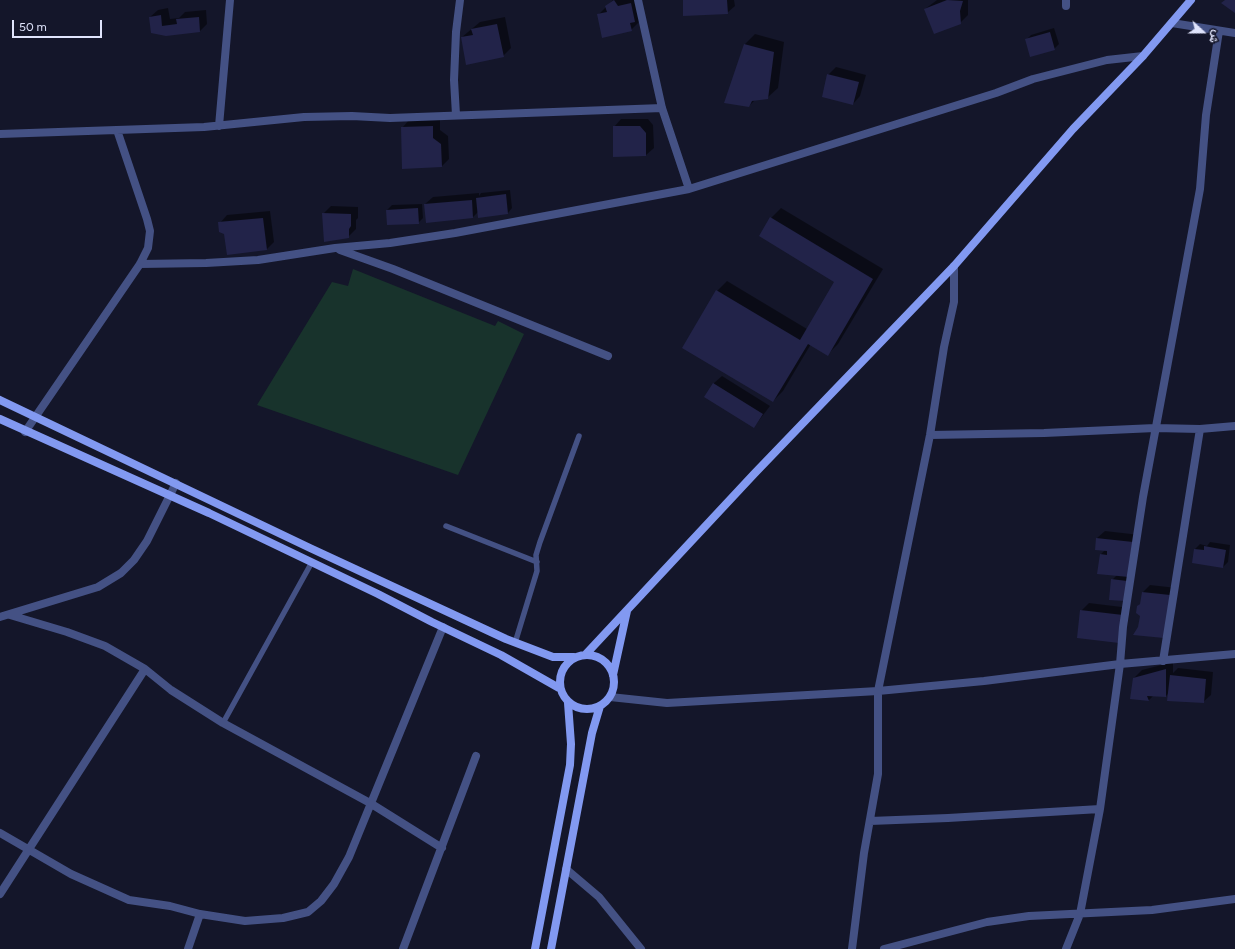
<!DOCTYPE html>
<meta charset="utf-8">
<style>
body{margin:0}
#map{position:relative;width:1235px;height:949px;overflow:hidden;background:#14162a;font-family:Figtree,Vazirmatn,sans-serif}
canvas{display:block}
.north{position:absolute;left:1183px;top:12px;width:40px;height:40px;-webkit-text-stroke:3px #14162a;paint-order:stroke;rotate:111deg;font-size:11px;font-weight:700;line-height:16px;text-align:center;color:#e0e4fc}
.north::after{content:'';display:block;margin:auto;width:14px;height:18px;background:#e0e4fc;clip-path:polygon(50% 0,100% 100%,50% 72%,0 100%)}
.scale{position:absolute;left:12px;top:20px;width:90px;height:18px;box-sizing:border-box;border:2px solid #e0e4fc;border-top:0;padding-left:5px;font-size:12px;line-height:14px;white-space:nowrap;color:#e0e4fc;-webkit-text-stroke:3px #14162a;paint-order:stroke}
</style>
<div id="map">
<canvas width="1235" height="949"></canvas>
<div class="north">ش</div>
<div class="scale">50 m</div>
</div>
<script>
const ctx = document.querySelector('canvas').getContext('2d');
ctx.lineJoin = 'round';
function fillPath(path, color) { ctx.fillStyle = color; ctx.fill(path, 'evenodd'); }
const poly = rows => new Path2D(rows.map(r => 'M' + r).join(''));
function trace(path, color, width, dash) { ctx.strokeStyle = color; ctx.lineWidth = width; ctx.lineCap = dash ? 'butt' : 'round'; ctx.setLineDash(dash || []); ctx.stroke(path); }
const green = poly([
 [353,269,495,326,498,321,524,334,458,475,257,405,332,282,348,286]
]);
const shadow = poly([
 [613,0,639,0,639,22,631,30,598,15],
 [684,0,734,0,735,6,727,13],
 [937,0,968,0,968,15,960,23,925,9],
 [168,8,170,19,179,18,185,12,206,10,207,24,200,31,166,35,150,17,158,10],
 [505,17,511,48,503,56,462,37,480,22],
 [1054,28,1059,44,1054,49,1026,40,1031,35],
 [755,34,784,42,778,88,767,98,755,100,749,106,725,102,745,44],
 [836,67,866,75,860,96,853,104,828,75],
 [440,119,440,130,448,136,449,159,442,166,402,128,409,120],
 [621,119,648,119,653,125,654,148,646,155,614,156,614,127],
 [510,190,512,208,508,213,478,212,473,217,425,204,433,197,479,193,479,196,481,193],
 [422,204,423,218,418,223,387,210,392,205],
 [331,206,358,207,358,218,356,220,356,229,348,237,323,214],
 [781,208,883,269,838,344,828,354,811,344,783,391,773,401,717,291,727,281,807,329,836,281,771,218],
 [270,211,274,242,266,250,225,233,220,223,227,215],
 [722,376,770,406,754,427,706,397,714,383],
 [1105,531,1140,535,1130,595,1112,580,1117,575,1100,555,1105,550,1097,538],
 [1210,542,1230,545,1228,562,1223,567,1195,549,1200,544,1207,546],
 [1150,585,1177,588,1139,627,1141,615,1138,606,1141,603,1143,592],
 [1089,603,1130,608,1126,634,1081,611],
 [1173,662,1173,673,1178,668,1213,672,1211,695,1203,702,1168,700,1169,693,1166,696,1154,695,1149,700,1131,698,1134,678,1142,670]
]);
const building = poly([
 [614,0,618,6,631,3,635,22,630,23,632,31,602,38,597,14,607,12,605,6],
 [683,0,727,0,728,14,683,16],
 [947,0,963,1,960,11,961,24,934,34,924,9],
 [1225,0,1235,0,1235,13,1221,3],
 [161,15,162,26,177,24,176,19,199,17,200,32,166,36,151,33,149,17],
 [497,24,504,57,466,65,461,37,473,35,471,29],
 [1050,32,1055,50,1030,57,1025,39],
 [744,44,774,52,768,99,752,101,749,107,724,103],
 [827,74,859,82,853,105,822,97],
 [433,126,433,138,441,144,442,167,402,169,401,127],
 [613,126,640,126,646,133,646,156,613,157],
 [506,194,508,214,478,218,476,198],
 [472,200,473,218,426,223,424,204],
 [418,208,419,224,387,225,386,210],
 [322,213,351,214,351,226,349,229,349,238,324,242],
 [770,217,873,279,828,356,808,344,773,402,682,348,716,290,800,340,834,282,759,236],
 [263,218,267,250,227,255,224,234,219,232,218,222],
 [713,383,763,414,754,428,704,397],
 [1096,538,1133,542,1129,577,1097,574,1100,554,1107,555,1107,551,1095,550],
 [1204,546,1226,550,1223,568,1192,563,1194,549,1204,550],
 [1111,579,1127,581,1125,601,1109,600],
 [1142,592,1170,595,1164,638,1133,635,1138,627,1140,616,1136,613,1137,606,1140,604],
 [1080,610,1123,615,1119,643,1077,638],
 [1166,669,1166,697,1147,696,1149,701,1130,699,1133,678],
 [1170,675,1206,679,1204,703,1167,701]
]);
const lane = poly([
 [446,526,537,562],
 [515,643,537,571,536,555,540,542,579,436],
 [223,723,312,562]
]);
const street = poly([
 [638,0,662,108,689,189],
 [1066,6,1066,0],
 [1172,23,1235,33],
 [456,115,454,80,456,32,460,0],
 [219,126,230,0],
 [0,134,204,127,304,117,352,116,390,118,662,108],
 [340,250,393,269,608,356],
 [140,264,206,263,258,260,335,248,390,243,455,233,689,189,996,93,1033,79,1107,60,1143,56],
 [25,432,140,264,148,248,150,231,147,219,117,130],
 [930,435,1044,433,1155,428,1200,429,1235,426],
 [10,615,67,632,105,646,145,669,171,690,223,723,370,803,442,848],
 [0,617,98,587,121,573,134,560,147,541,176,483],
 [1163,661,1200,429],
 [610,697,667,703,878,691,984,681,1120,664,1235,654],
 [870,821,948,818,1100,809],
 [0,833,71,874,129,900,170,906,200,914,245,921,283,918,308,912,321,901,334,884,349,857,443,627],
 [566,869,599,897,641,949],
 [0,894,145,669],
 [188,949,200,914],
 [403,949,476,756],
 [852,949,864,853,878,774,878,691,930,435,944,347,954,302,954,266],
 [884,949,987,922,1029,916,1152,910,1235,899],
 [1066,949,1080,914,1100,809,1120,664,1123,627,1143,497,1200,189,1206,115,1219,31]
]);
const secondary = poly([
 [0,400,310,548,506,639,553,657,574,657],
 [0,419,209,513,378,594,432,622,501,655,559,688],
 [586,654,754,474,954,266,1073,129,1143,56,1191,0],
 '560 682a27 27 0 1 1 54 0a27 27 0 1 1-54 0Z',
 [613,675,627,611],
 [535,949,570,765,571,744,568,703],
 [551,949,592,733,600,706]
]);
fillPath(green, '#18332c');
fillPath(shadow, '#0007');
fillPath(building, '#222349');
trace(lane, '#445184', 5.5);
trace(street, '#445184', 8);
trace(secondary, '#8299f1', 8);
</script>
